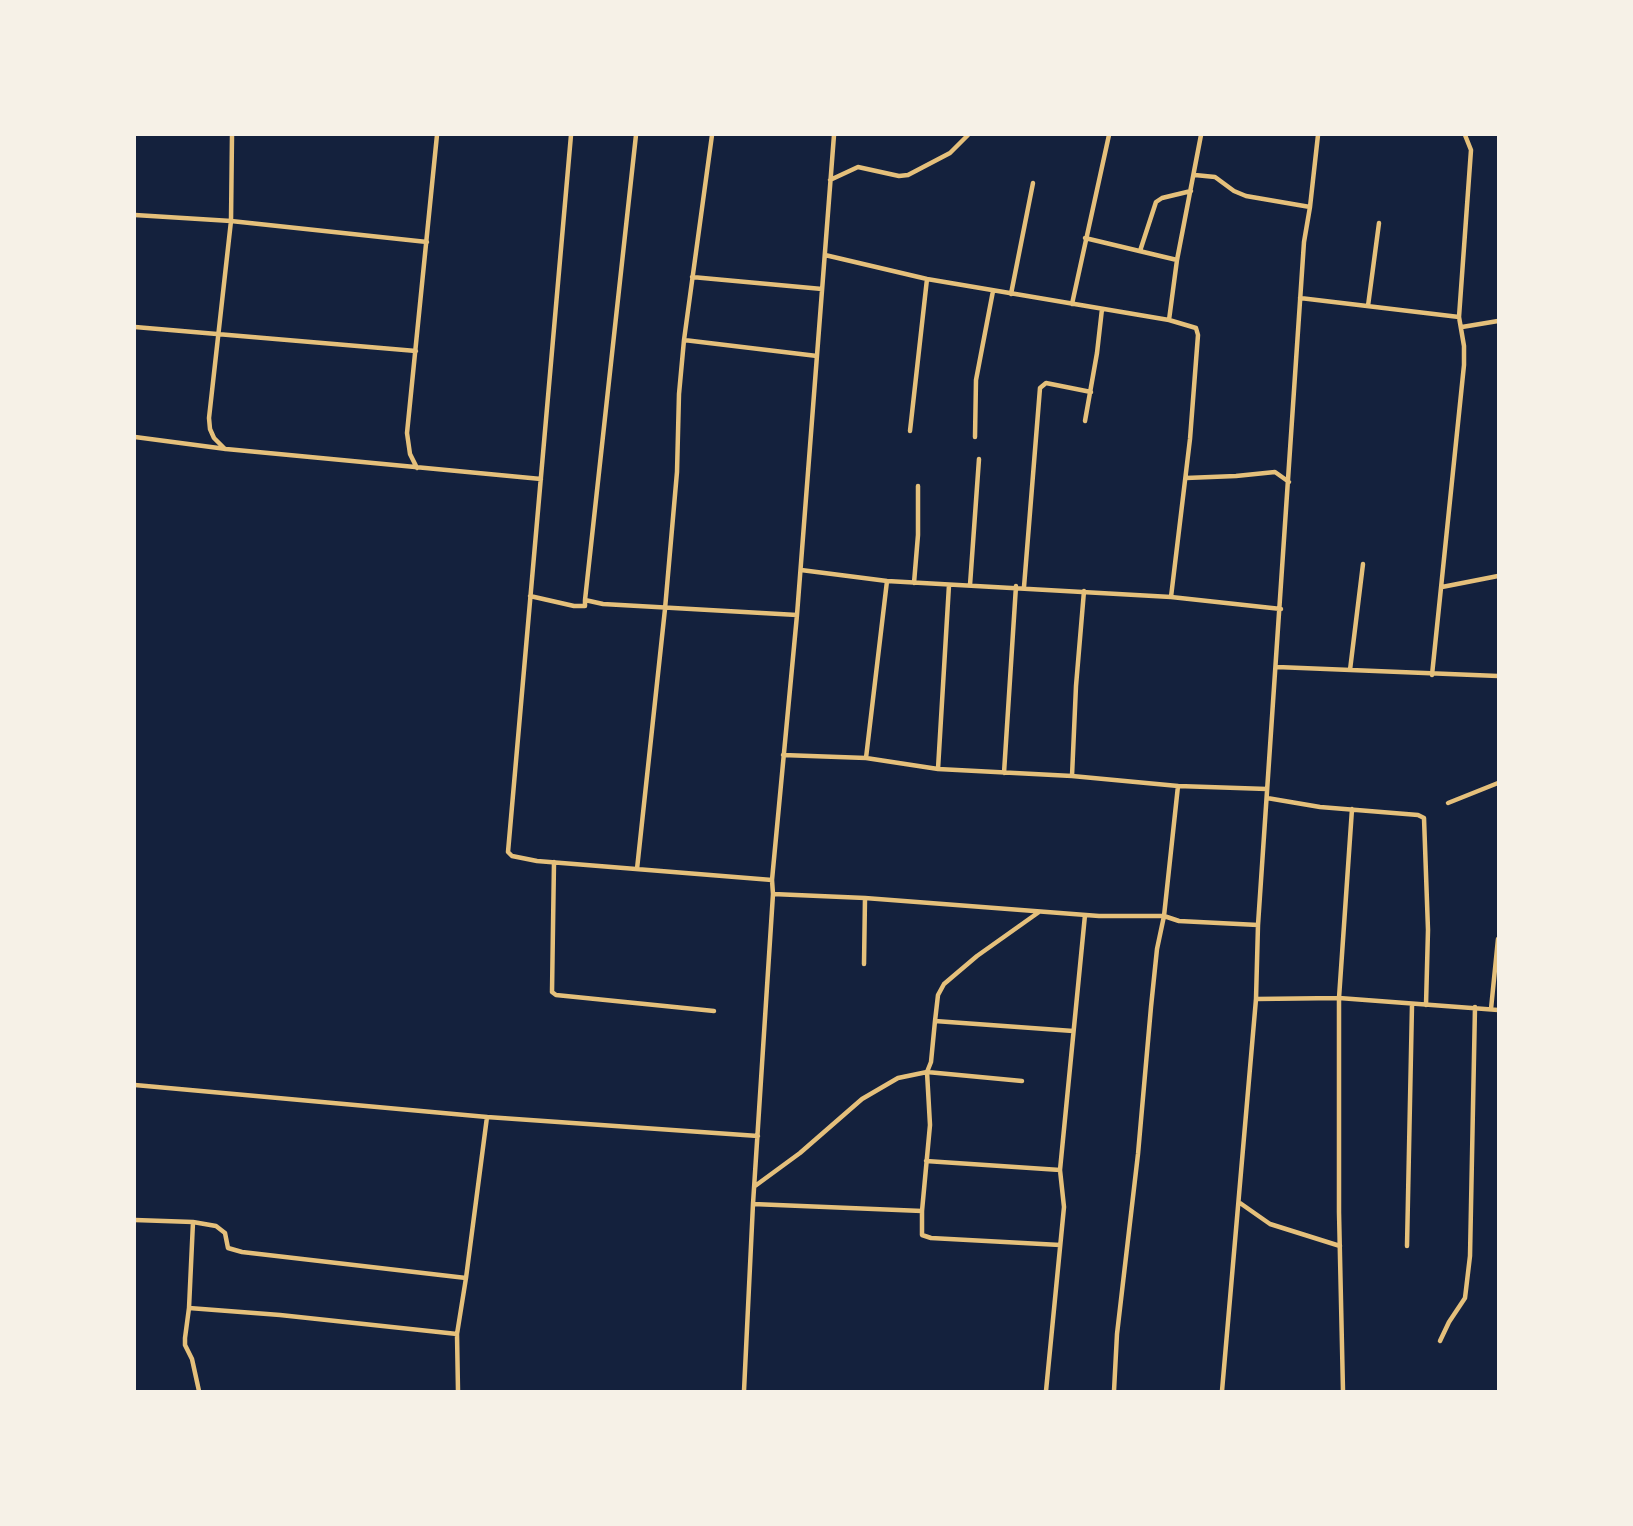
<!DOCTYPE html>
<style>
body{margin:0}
#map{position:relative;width:1633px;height:1526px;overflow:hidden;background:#14213d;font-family:"Roboto Condensed",sans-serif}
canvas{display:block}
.frame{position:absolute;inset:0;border:136px solid #f6f1e7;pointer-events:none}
</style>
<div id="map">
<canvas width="1633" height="1526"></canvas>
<div class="frame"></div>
</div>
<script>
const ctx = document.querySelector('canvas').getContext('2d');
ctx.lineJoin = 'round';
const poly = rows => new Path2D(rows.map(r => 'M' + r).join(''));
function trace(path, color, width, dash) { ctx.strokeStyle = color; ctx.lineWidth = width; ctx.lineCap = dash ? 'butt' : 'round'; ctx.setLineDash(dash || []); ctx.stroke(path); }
const minor = poly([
 [571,135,508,852,512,856,537,861,772,880],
 [1195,175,1215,177,1234,191,1246,196,1310,207],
 [830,180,858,167,899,176,908,175,950,153,968,135],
 [135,215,231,221,427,242],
 [1085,238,1177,260],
 [1140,251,1156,202,1162,198,1191,191],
 [825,255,927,279,1169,320,1196,328,1198,335,1190,439,1171,597],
 [692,277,822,289],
 [1011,294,1033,183],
 [1300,298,1459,317,1464,346,1464,365,1432,675],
 [1072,304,1109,135],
 [1368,306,1379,223],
 [1459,317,1471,150,1465,135],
 [1169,320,1177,260,1201,135],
 [135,327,416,351],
 [1462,327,1498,321],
 [684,340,817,356],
 [1085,421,1097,353,1102,309],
 [910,431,927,279],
 [135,437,226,449,541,479],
 [975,437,976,380,993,291],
 [225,449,214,438,210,429,209,418,231,221,232,135],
 [417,468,410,454,407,433,437,135],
 [1186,478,1236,476,1275,472,1289,482],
 [801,570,887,581,1171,597,1281,609],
 [914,583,918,535,918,486],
 [970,585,979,459],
 [1024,587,1040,388,1046,383,1091,392],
 [1442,587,1498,576],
 [530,596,574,606,585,606,585,600,603,604,797,615],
 [585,600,636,135],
 [1277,667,1498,676],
 [1350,670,1363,564],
 [783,755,866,758,938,769,1072,776,1178,786,1267,789],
 [866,758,887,581],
 [938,769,949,585],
 [1004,773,1016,586],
 [1072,776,1076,686,1084,591],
 [1267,798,1320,807,1418,815,1424,818,1428,930,1426,1005],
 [1448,803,1498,783],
 [554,862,552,992,556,995,714,1011],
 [637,869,665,609,677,472,679,394,684,340,712,135],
 [773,894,865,898,1099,916,1164,916,1179,921,1258,925],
 [864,964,865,898],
 [1256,999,1339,998,1498,1010],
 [1491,1009,1498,939],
 [935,1021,938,995,944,984,977,956,1039,912],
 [135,1085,487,1117,758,1136],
 [926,1161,1060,1170,1064,1207,1046,1391],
 [1060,1170,1085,915],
 [755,1186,800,1153,862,1099,898,1078,927,1072,1022,1081],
 [1240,1203,1270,1224,1340,1246],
 [753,1204,922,1211],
 [135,1220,193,1222,216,1226,225,1233,228,1248,242,1252,466,1278],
 [193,1222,189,1308,185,1338,185,1345,192,1359,199,1391],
 [1060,1245,931,1238,922,1235,922,1211,930,1125,927,1072,931,1062,935,1021,1073,1031],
 [1407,1246,1412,1005],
 [189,1308,280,1315,457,1334],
 [1440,1341,1449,1322,1465,1298,1470,1256,1475,1007],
 [458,1391,457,1334,466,1278,487,1117],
 [744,1391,753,1204,773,894,772,880,797,615,834,135],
 [1114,1391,1117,1334,1138,1154,1151,1007,1157,949,1164,916,1178,786],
 [1222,1391,1256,999,1258,925,1304,242,1310,207,1318,135],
 [1343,1391,1339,1212,1339,998,1352,809]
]);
trace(minor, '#e5c07b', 4.5);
</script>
